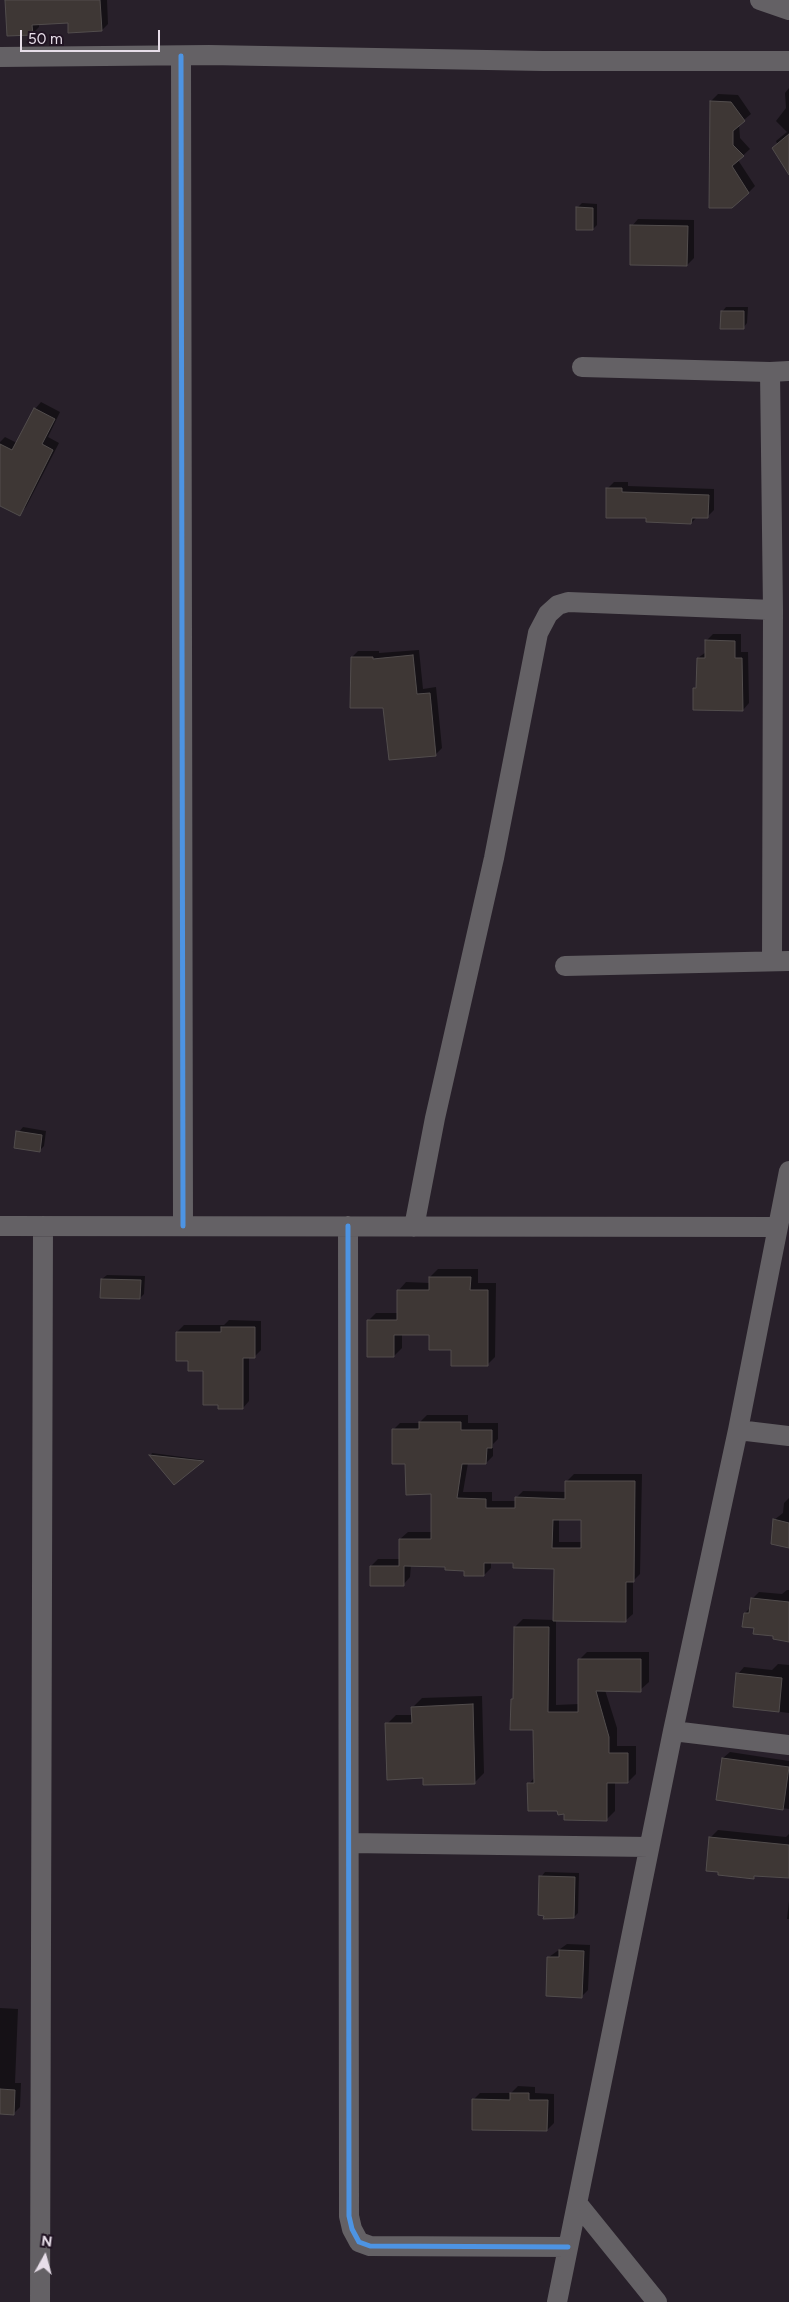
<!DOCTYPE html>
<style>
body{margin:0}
#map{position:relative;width:789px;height:2302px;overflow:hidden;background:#28202a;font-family:Figtree,sans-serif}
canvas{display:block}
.north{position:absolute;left:20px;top:2232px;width:50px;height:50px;-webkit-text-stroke:4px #211423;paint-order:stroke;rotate:7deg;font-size:14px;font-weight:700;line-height:20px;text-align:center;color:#e7dee9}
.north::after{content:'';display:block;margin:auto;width:18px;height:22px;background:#e7dee9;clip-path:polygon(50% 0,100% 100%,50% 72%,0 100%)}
.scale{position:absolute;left:20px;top:30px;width:140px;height:22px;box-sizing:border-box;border:2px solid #e7dee9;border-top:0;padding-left:6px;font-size:15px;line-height:18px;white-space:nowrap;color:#e7dee9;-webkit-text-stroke:4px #211423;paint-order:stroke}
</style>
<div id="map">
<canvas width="789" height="2302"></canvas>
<div class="north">N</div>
<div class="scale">50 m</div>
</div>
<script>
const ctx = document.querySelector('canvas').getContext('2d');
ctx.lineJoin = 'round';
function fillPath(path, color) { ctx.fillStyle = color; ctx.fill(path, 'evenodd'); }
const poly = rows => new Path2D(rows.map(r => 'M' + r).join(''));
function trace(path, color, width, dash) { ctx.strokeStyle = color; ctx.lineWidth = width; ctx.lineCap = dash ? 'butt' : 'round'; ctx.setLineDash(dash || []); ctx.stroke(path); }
const shadow = poly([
 [7,0,107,0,108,24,102,30,69,22,39,23,39,27,32,34],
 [789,88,789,173,776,141,787,132,776,121,786,108,785,93],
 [718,94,738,95,751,114,739,124,740,138,750,149,738,160,755,186,748,193,710,207,711,101],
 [582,203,597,204,597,225,593,229,577,208],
 [638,219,694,220,694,258,687,265,632,226],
 [726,307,748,307,747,323,743,328,722,312],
 [41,402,60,412,48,437,59,443,26,507,19,514,0,504,0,442,5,437,17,443,35,409],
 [614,482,628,482,628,486,714,489,714,510,707,517,697,517,691,523,648,517,607,489],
 [713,634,741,634,741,652,748,652,749,703,743,710,694,689,697,685,698,658,706,652,706,641],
 [419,650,423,689,436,687,442,748,436,754,390,759,384,707,352,657,358,651,379,651,379,653],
 [23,1127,46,1131,44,1146,39,1151,19,1132],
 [438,1269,478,1269,478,1283,496,1283,495,1357,487,1365,452,1349,431,1334,402,1334,402,1348,394,1356,368,1321,376,1313,398,1313,399,1290,406,1282,430,1283,430,1277],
 [107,1275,145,1276,144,1294,140,1298,102,1279],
 [229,1320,261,1321,261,1350,254,1357,249,1357,249,1401,243,1408,204,1370,189,1360,177,1332,184,1325,224,1325],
 [427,1415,468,1415,468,1423,498,1423,498,1439,493,1444,493,1456,486,1463,468,1463,463,1492,492,1492,492,1501,516,1501,516,1498,523,1491,567,1492,567,1481,574,1474,642,1474,640,1574,633,1581,633,1614,625,1621,556,1620,556,1705,579,1704,579,1660,587,1652,649,1652,649,1682,640,1690,605,1690,617,1728,617,1746,636,1746,636,1774,628,1782,615,1782,615,1811,607,1819,565,1813,529,1784,535,1777,534,1729,512,1700,515,1697,515,1627,523,1619,555,1620,556,1568,515,1562,491,1562,491,1568,484,1575,446,1565,411,1565,410,1577,403,1585,371,1566,378,1559,400,1559,400,1539,408,1532,432,1532,432,1493,407,1463,393,1430,400,1423,419,1423],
 [559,1519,583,1519,583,1542,559,1542],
 [152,1453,204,1460,174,1483,151,1455],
 [789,1498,789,1546,774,1520,783,1513,784,1503],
 [787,1590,789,1590,789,1639,755,1627,745,1613,751,1607,753,1598,759,1592,782,1594],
 [778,1664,789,1665,789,1713,734,1706,738,1674,744,1667,772,1670],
 [482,1696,484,1773,475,1782,424,1777,387,1724,396,1715,413,1715,413,1707,422,1698],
 [730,1752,789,1761,789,1809,717,1799,723,1758],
 [718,1830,786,1837,789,1834,789,1877,756,1875,753,1878,710,1838],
 [545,1872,579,1873,578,1913,574,1917,545,1915,541,1877],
 [789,1901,789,1919,787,1919],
 [567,1944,590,1945,588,1990,581,1997,549,1957],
 [0,2008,18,2009,15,2083,21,2083,20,2107,14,2113,0,2114],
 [518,2086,535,2087,535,2093,554,2094,554,2123,547,2130,473,2100,480,2093,511,2093]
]);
const building = poly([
 [5,0,100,0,102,31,68,33,68,23,32,25,33,35,7,36,5,0],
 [710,101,731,102,745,121,733,131,733,145,744,156,732,166,749,193,732,208,709,208,710,101],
 [789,134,789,175,772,148,789,134],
 [576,207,593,208,593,230,576,230,576,207],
 [630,225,688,226,687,266,630,265,630,225],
 [721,311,744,311,744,329,720,329,721,311],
 [34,408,55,419,42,444,53,450,20,516,0,506,0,444,12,450,34,408],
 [606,488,622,488,622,492,709,495,708,518,692,518,691,524,646,522,646,518,606,518,606,488],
 [705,640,735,641,735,658,742,658,743,711,693,710,693,688,696,688,697,658,705,658,705,640],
 [413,655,417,694,430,693,436,756,389,760,383,708,350,708,351,657,373,657,373,659,413,655],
 [16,1131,42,1135,40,1152,14,1148,16,1131],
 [429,1277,471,1277,470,1290,488,1290,488,1366,451,1366,451,1350,429,1350,429,1335,394,1335,394,1357,367,1357,367,1320,397,1320,397,1290,429,1290,429,1277],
 [101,1279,141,1280,140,1299,100,1298,101,1279],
 [221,1327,255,1327,255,1358,243,1358,243,1409,218,1409,218,1405,203,1405,203,1371,188,1371,188,1361,176,1361,176,1332,221,1332,221,1327],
 [419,1422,461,1422,461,1430,492,1430,492,1448,487,1448,486,1464,462,1464,457,1498,486,1499,486,1508,515,1508,515,1497,565,1499,565,1481,635,1481,634,1582,626,1582,626,1622,553,1621,554,1569,513,1568,513,1563,484,1563,484,1576,464,1576,464,1571,445,1570,445,1567,404,1566,404,1586,370,1586,370,1566,399,1566,399,1539,431,1539,431,1494,406,1495,405,1464,392,1464,392,1429,419,1429,419,1422],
 [553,1520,581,1520,581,1548,552,1548,553,1520],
 [149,1455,204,1461,174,1485,149,1455],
 [773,1519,789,1523,789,1548,771,1544,773,1519],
 [751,1598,789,1602,789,1642,773,1639,773,1636,753,1634,754,1628,742,1627,744,1613,749,1613,751,1598],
 [514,1627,549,1627,548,1712,578,1712,578,1659,641,1659,641,1692,596,1691,609,1737,609,1753,628,1753,628,1783,607,1783,607,1821,564,1820,564,1814,558,1815,557,1811,528,1811,527,1783,534,1783,533,1730,510,1730,511,1699,513,1699,514,1627],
 [736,1673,782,1678,779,1712,733,1707,736,1673],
 [473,1704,475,1784,423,1785,423,1778,387,1780,385,1723,412,1723,411,1707,473,1704],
 [722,1758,789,1767,783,1810,716,1800,722,1758],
 [709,1837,789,1845,789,1878,754,1876,754,1879,718,1875,718,1872,706,1871,709,1837],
 [539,1876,575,1877,574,1918,543,1919,544,1916,538,1915,539,1876],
 [559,1950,584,1951,582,1998,546,1996,547,1957,559,1957,559,1950],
 [0,2089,15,2090,14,2115,0,2114,0,2089],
 [510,2093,529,2093,529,2100,548,2100,547,2131,472,2130,472,2099,510,2100,510,2093]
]);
const minor = poly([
 [760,0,789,10],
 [181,56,183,1226],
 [0,57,209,55,543,61,789,61],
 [582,367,770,372,789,371],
 [770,372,773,610,772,960],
 [565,966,789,961],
 [0,1226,777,1227],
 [348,1226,349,2216,352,2229,359,2242,370,2246,568,2247],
 [414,1227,435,1118,494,858,538,633,548,614,558,605,568,602,773,610],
 [738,1430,789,1436],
 [673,1731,789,1745],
 [349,1843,649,1847],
 [577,2203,657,2302],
 [40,2302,43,1226],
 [557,2302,673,1731,738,1430,789,1171]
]);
const cycleway = poly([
 [181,56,183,1226],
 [348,1226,349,2216,352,2229,359,2242,370,2246,568,2247]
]);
fillPath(shadow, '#0007');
fillPath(building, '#3e3735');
trace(building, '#524d4d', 1);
trace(minor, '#646165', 20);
trace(cycleway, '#4d94e3', 5);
</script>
